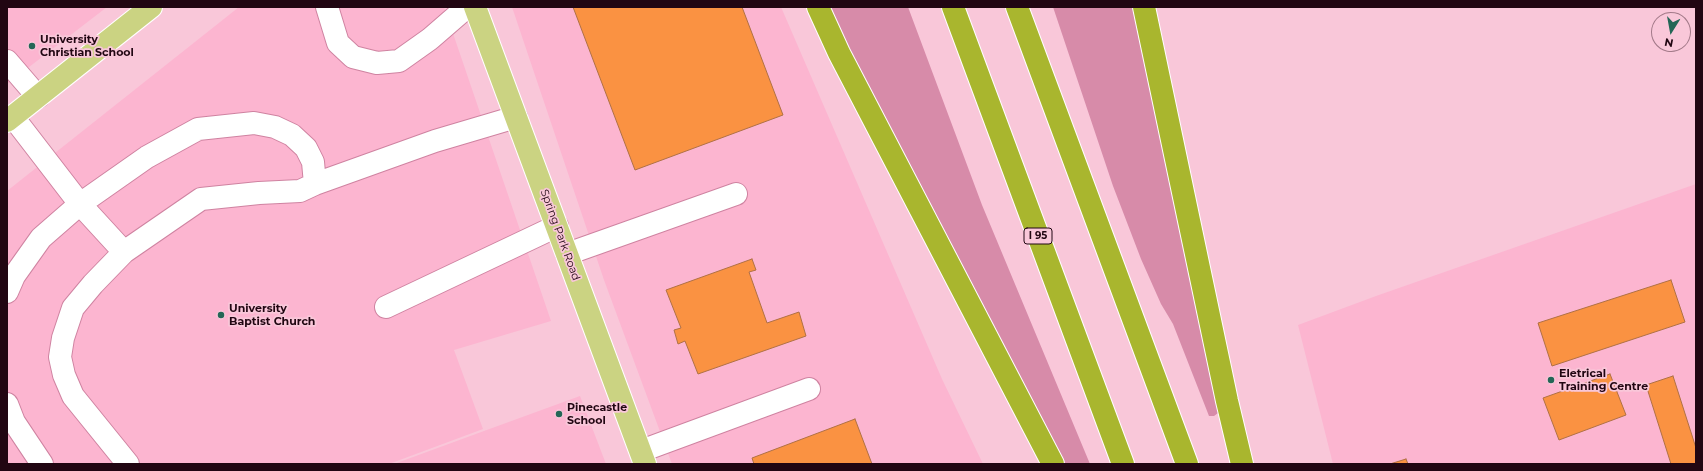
<!DOCTYPE html>
<style>
body{margin:0}
#map{position:relative;width:1703px;height:471px;overflow:hidden;background:#f9c7d9;font-family:Montserrat,sans-serif}
canvas{display:block}
.frame{position:absolute;inset:0;border:8px solid #210612;pointer-events:none}
.north{position:absolute;left:1651px;top:12px;width:40px;height:40px;box-sizing:border-box;background:#f9c7d9;border:1px solid #a37a89;border-radius:50%;rotate:191deg;font-size:11px;font-weight:700;line-height:16px;text-align:center;color:#210612}
.north::after{content:'';display:block;margin:auto;width:14px;height:18px;background:#236656;clip-path:polygon(50% 0,100% 100%,50% 72%,0 100%)}
</style>
<div id="map">
<canvas width="1703" height="471"></canvas>
<div class="frame"></div>
<div class="north">N</div>
</div>
<script>
const ctx = document.querySelector('canvas').getContext('2d');
ctx.lineJoin = 'round';
function fillPath(path, color) { ctx.fillStyle = color; ctx.fill(path, 'evenodd'); }
const poly = rows => new Path2D(rows.map(r => 'M' + r).join(''));
function trace(path, color, width, dash) { ctx.strokeStyle = color; ctx.lineWidth = width; ctx.lineCap = dash ? 'butt' : 'round'; ctx.setLineDash(dash || []); ctx.stroke(path); }
function write(font, color, halo, rows, align = 'center') {
  ctx.font = font + ' Montserrat,sans-serif'; ctx.lineWidth = 3.5; ctx.setLineDash([]); ctx.textBaseline = 'middle'; ctx.strokeStyle = halo; ctx.fillStyle = color; for (const [text, x, y, turn = 0] of rows) {
    ctx.save(); ctx.translate(x, y); ctx.rotate((+turn || 0) * Math.PI / 180); ctx.textAlign = isNaN(turn) ? turn : align; if (halo) ctx.strokeText(text, 0, 0); ctx.fillText(text, 0, 0); ctx.restore();
  }
}
const built = poly([
 [7,7,107,7,7,84],
 [239,7,444,7,551,321,454,350,483,429,389,464,7,464,7,191],
 [512,7,781,7,942,379,983,464,672,464,604,280],
 [1696,184,1696,464,1333,464,1298,325,1376,296],
 [580,396,606,464,394,464,484,431]
]);
const green = poly([
 [828,7,908,7,982,205,1090,464,1064,464,975,297],
 [1053,7,1135,7,1219,409,1218,413,1214,416,1209,416,1173,324,1161,304,1141,259,1113,186]
]);
const building = poly([
 [573,7,742,7,783,115,635,170,573,7],
 [752,259,756,270,749,272,767,323,799,312,806,336,698,374,685,341,678,344,674,330,681,328,666,290,752,259],
 [1671,280,1685,322,1552,366,1538,323,1671,280],
 [1610,374,1626,415,1559,440,1543,398,1610,374],
 [1673,376,1696,448,1696,463,1693,464,1671,464,1646,385,1673,376],
 [855,419,872,464,754,464,752,458,855,419],
 [1406,459,1408,464,1390,464,1406,459]
]);
const minor = poly([
 [327,7,338,43,353,57,377,63,399,61,430,39,467,7],
 [7,61,38,97],
 [124,252,80,204,147,157,198,129,254,123,275,127,292,135,306,148,313,162,315,184],
 [567,254,736,194],
 [7,292,14,276,41,238,80,204,13,117],
 [386,307,557,226],
 [7,404,14,422,42,464],
 [641,451,809,389],
 [128,464,73,396,64,375,60,357,63,338,73,308,93,284,124,252,201,199,259,193,300,191,315,184,435,141,516,117]
]);
const major = poly([
 [475,7,645,464],
 [7,121,151,7]
]);
const highway = poly([
 [818,7,839,53,1053,464],
 [953,7,1123,464],
 [1017,7,1187,464],
 [1144,7,1227,401,1242,464]
]);
const markers = [
 [32,46,4,"#236656"],
 [221,315,4,"#236656"],
 [1551,380,4,"#236656"],
 [559,414,4,"#236656"]
];
const shields = [
 [1038,236,28]
];
const shieldNames = [
 ["I 95",1038,236]
];
const poiNames = [
 ["University",40,40],
 ["Christian School",40,53],
 ["University",229,309],
 ["Baptist Church",229,322],
 ["Eletrical",1559,374],
 ["Training Centre",1559,387],
 ["Pinecastle",567,408],
 ["School",567,421]
];
const streetNames = [
 ["Spring Park Road",560,235,70]
];
fillPath(built, '#fcb5d0');
fillPath(green, '#d78ba9');
fillPath(building, '#fa9242');
trace(building, '#b07144', 1);
trace(minor, '#cf83a1', 24);
trace(major, '#fff', 24);
trace(highway, '#fff', 24);
trace(minor, '#fff', 22);
trace(major, '#cbd382', 22);
trace(highway, '#a9b62e', 22);
for (const [x, y, r, color] of markers) { const dot = new Path2D(); dot.arc(x, y, r, 0, 2 * Math.PI); ctx.fillStyle = color; ctx.fill(dot); trace(dot, '#f9c7d9', 1.5); }
for (const [x, y, w] of shields) { const box = new Path2D(); box.roundRect(x - w / 2, y - 8, w, 16, 3); ctx.fillStyle = '#f9c7d9'; ctx.fill(box); trace(box, '#210612', 1); }
write('bold 10px', '#210612', null, shieldNames);
write('bold 11px', '#210612', '#f9c7d9', poiNames, 'left');
write('11px', '#210612', '#f9c7d9', streetNames);
</script>
